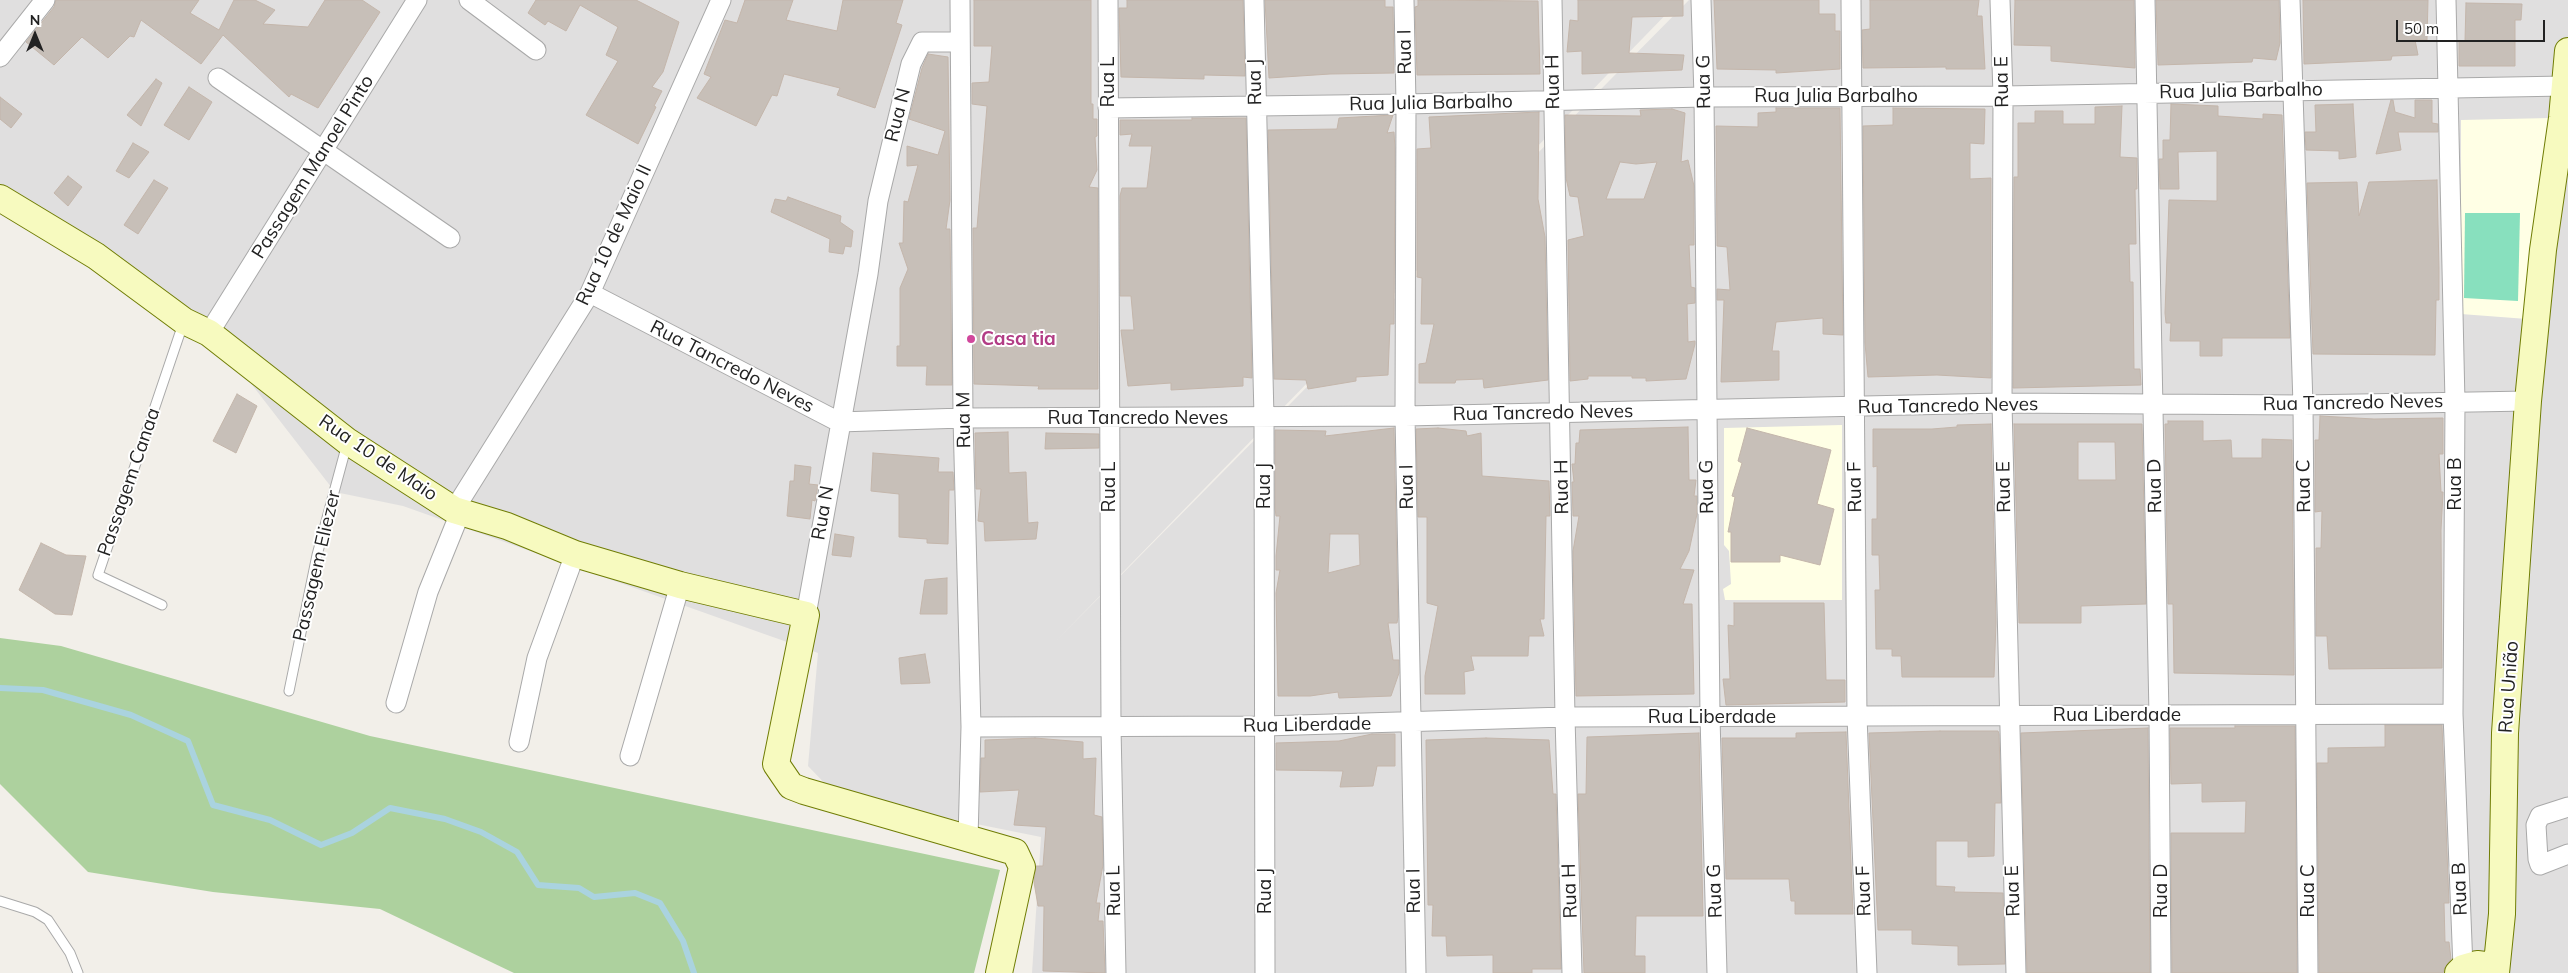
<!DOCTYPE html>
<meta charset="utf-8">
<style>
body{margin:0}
#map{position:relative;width:2568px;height:973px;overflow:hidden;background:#f2efe9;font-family:Mulish,sans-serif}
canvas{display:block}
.north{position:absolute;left:10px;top:10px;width:50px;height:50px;-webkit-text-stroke:4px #fff;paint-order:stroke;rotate:0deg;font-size:14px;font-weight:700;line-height:20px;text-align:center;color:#222}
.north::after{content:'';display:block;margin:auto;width:18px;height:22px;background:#222;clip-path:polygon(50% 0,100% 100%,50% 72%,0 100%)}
.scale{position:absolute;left:2396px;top:20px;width:149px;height:22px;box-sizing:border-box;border:2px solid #222;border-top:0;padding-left:6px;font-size:15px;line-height:18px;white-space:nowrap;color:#222;-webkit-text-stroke:4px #fff;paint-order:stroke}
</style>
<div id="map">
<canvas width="2568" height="973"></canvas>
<div class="north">N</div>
<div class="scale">50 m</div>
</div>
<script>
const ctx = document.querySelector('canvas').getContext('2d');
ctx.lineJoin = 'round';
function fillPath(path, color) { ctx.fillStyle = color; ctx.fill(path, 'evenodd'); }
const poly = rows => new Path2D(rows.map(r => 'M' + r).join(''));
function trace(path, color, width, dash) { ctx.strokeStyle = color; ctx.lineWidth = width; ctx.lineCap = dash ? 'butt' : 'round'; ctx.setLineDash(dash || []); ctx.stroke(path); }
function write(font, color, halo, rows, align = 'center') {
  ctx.font = font + ' Mulish,sans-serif'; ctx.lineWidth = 4; ctx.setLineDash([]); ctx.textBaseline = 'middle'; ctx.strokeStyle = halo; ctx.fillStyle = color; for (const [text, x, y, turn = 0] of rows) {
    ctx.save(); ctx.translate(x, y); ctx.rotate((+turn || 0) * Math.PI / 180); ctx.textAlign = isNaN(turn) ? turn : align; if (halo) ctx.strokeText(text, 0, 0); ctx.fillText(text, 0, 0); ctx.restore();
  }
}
const residential = poly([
 [0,0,1680,0,1056,641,1689,0,2568,0,2568,973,1032,973,1041,837,837,796,808,766,818,653,403,506,335,492,215,337,0,211]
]);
const education = poly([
 [2550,118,2527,319,2461,314,2461,120],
 [1842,425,1842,600,1725,600,1723,589,1731,584,1729,551,1724,545,1724,428]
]);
const forest = poly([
 [0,638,61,646,370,736,1000,870,974,973,514,973,380,909,213,892,88,872,0,784]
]);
const pitch = poly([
 [2465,213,2520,213,2518,301,2464,298]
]);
const stream = poly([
 [0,688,43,690,131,715,188,741,213,805,270,820,321,845,352,833,390,808,445,819,481,832,517,852,538,885,579,888,594,897,635,893,660,903,683,941,694,973]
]);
const building = poly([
 [56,0,199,0,190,13,219,30,234,0,255,0,275,10,263,24,308,27,325,0,362,0,380,12,318,108,291,94,289,97,223,35,201,64,141,20,134,37,130,36,108,58,82,37,54,65,26,42,54,7,56,0],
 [536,0,636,0,679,22,663,72,652,87,662,91,654,106,656,107,638,144,586,115,618,61,606,55,618,27,580,5,566,31,548,21,545,25,528,13,536,0],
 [745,0,793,0,786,20,837,31,843,0,903,0,896,23,902,25,875,108,837,95,840,88,784,74,777,96,772,95,756,126,697,98,711,77,704,74,725,20,737,23,745,0],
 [974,0,1091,0,1091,104,1093,104,1093,119,1097,119,1097,136,1095,137,1097,170,1089,187,1098,188,1098,389,1038,389,1039,386,974,384,973,228,977,228,987,106,972,104,972,83,989,82,992,46,974,46,974,0],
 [1127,0,1243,0,1245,76,1204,75,1204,79,1121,77,1119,8,1127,8,1127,0],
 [1265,0,1385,0,1385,7,1393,7,1394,73,1330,74,1269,78,1265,0],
 [1418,0,1538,1,1540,74,1417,75,1415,7,1418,6,1418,0],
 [1578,0,1683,0,1683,16,1632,17,1629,53,1684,55,1682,70,1582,74,1582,51,1567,52,1570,20,1578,21,1578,0],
 [1714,0,1819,0,1819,14,1835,14,1835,31,1840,31,1840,69,1776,73,1776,70,1717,69,1714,0],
 [1870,0,1979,0,1977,16,1982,16,1985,69,1946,69,1946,67,1863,68,1862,30,1870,29,1870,0],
 [2015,0,2134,0,2135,68,2051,61,2051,46,2014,45,2015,0],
 [2156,0,2279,0,2280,43,2276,60,2253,58,2252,62,2158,65,2156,0],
 [2303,0,2428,0,2427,40,2415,40,2418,55,2392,56,2391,60,2304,64,2303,0],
 [2466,3,2522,4,2521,20,2515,20,2515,66,2459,66,2459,41,2465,41,2466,3],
 [928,54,948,57,950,200,946,229,950,229,952,385,926,385,927,366,897,366,897,346,900,346,900,288,908,269,899,243,903,243,904,201,908,202,918,165,907,166,907,146,938,155,945,131,909,119,922,68,928,54],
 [156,79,162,83,141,126,127,115,156,79],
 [189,87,212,102,189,140,164,125,189,87],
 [0,97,22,114,11,128,0,119,0,97],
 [2391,100,2393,100,2395,112,2415,118,2415,100,2432,100,2432,123,2438,124,2438,132,2398,132,2401,150,2376,154,2391,100],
 [2171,104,2218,106,2218,116,2263,119,2263,114,2282,115,2290,338,2222,338,2222,356,2200,356,2200,341,2170,341,2171,323,2166,323,2165,313,2169,200,2217,201,2217,151,2178,152,2179,189,2160,189,2159,159,2163,159,2163,140,2170,140,2171,104],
 [2353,104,2356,157,2339,159,2339,151,2306,150,2305,132,2316,132,2315,105,2353,104],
 [2122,106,2120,157,2137,158,2137,189,2135,189,2136,244,2129,244,2130,282,2133,282,2134,369,2140,369,2141,385,2013,388,2014,177,2018,177,2018,123,2035,123,2035,111,2063,111,2063,124,2095,124,2095,107,2122,106],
 [1776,108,1840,108,1843,335,1823,334,1823,318,1776,322,1772,351,1779,351,1779,380,1721,382,1724,300,1717,300,1717,289,1730,290,1727,247,1717,246,1716,126,1758,127,1758,113,1776,112,1776,108],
 [1893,108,1985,109,1984,144,1970,143,1970,179,1991,178,1991,378,1937,375,1868,377,1865,343,1863,126,1893,125,1893,108],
 [1672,109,1685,113,1681,162,1688,160,1694,186,1694,245,1689,245,1691,287,1695,288,1695,303,1687,304,1688,342,1695,341,1695,344,1686,379,1646,381,1646,378,1632,378,1632,376,1588,376,1588,379,1570,381,1568,240,1584,236,1578,197,1570,196,1566,178,1565,115,1641,116,1640,110,1672,109],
 [1620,162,1636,164,1657,162,1644,199,1606,199,1620,162],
 [1539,112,1538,199,1545,237,1548,380,1484,388,1483,379,1456,380,1455,383,1419,383,1419,364,1426,363,1434,324,1421,324,1422,278,1417,277,1417,149,1431,148,1429,117,1539,112],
 [1393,115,1387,133,1394,132,1395,149,1394,324,1390,324,1388,375,1356,377,1356,381,1308,389,1306,380,1274,379,1268,130,1337,129,1339,118,1393,115],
 [1192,118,1246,118,1252,378,1243,377,1243,386,1171,390,1171,383,1128,386,1121,330,1134,330,1131,296,1120,296,1120,196,1122,188,1147,188,1152,146,1129,146,1132,134,1120,135,1120,120,1192,120,1192,118],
 [133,143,149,152,129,178,116,171,133,143],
 [68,176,82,187,68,206,54,193,68,176],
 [154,180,168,188,138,234,124,225,154,180],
 [2437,180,2439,269,2439,300,2436,300,2435,355,2313,354,2307,183,2357,182,2359,216,2369,182,2437,180],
 [788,197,841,216,840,222,853,231,851,247,845,246,843,254,829,252,830,239,771,212,775,199,786,201,788,197],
 [237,394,257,406,236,453,213,441,237,394],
 [2320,416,2374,419,2443,418,2443,454,2439,454,2441,492,2443,492,2441,530,2442,668,2329,669,2327,636,2316,636,2316,548,2321,548,2322,511,2315,512,2315,440,2319,440,2320,416],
 [2168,421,2203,421,2203,441,2231,440,2232,458,2262,458,2262,439,2292,440,2294,675,2174,673,2173,604,2168,604,2165,424,2168,424,2168,421],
 [1991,424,1996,622,1994,677,1902,677,1901,656,1892,656,1892,649,1876,649,1875,590,1880,590,1879,555,1872,555,1872,519,1877,519,1877,466,1873,467,1873,429,1932,429,1957,427,1957,425,1991,424],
 [2014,424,2142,424,2146,604,2081,606,2081,623,2019,623,2014,424],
 [2078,442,2115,442,2116,480,2078,480,2078,442],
 [1688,427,1689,480,1696,480,1694,496,1697,496,1697,514,1689,551,1680,569,1694,570,1683,604,1692,604,1694,694,1576,696,1573,551,1579,516,1573,516,1572,482,1574,482,1572,464,1575,464,1576,443,1579,443,1580,430,1688,427],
 [1394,428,1398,617,1397,623,1388,623,1393,660,1399,660,1399,673,1391,696,1339,698,1338,692,1310,696,1278,696,1276,593,1280,570,1276,570,1276,556,1280,516,1276,516,1275,508,1275,430,1326,431,1325,436,1394,428],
 [1330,534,1359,534,1360,565,1328,573,1330,534],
 [1438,428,1466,431,1467,436,1481,433,1482,476,1549,481,1550,516,1546,516,1544,619,1540,619,1544,636,1529,636,1528,656,1471,656,1474,670,1464,672,1465,694,1425,694,1425,676,1438,606,1427,603,1427,517,1418,517,1416,429,1438,428],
 [1747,428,1831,450,1817,504,1834,509,1820,565,1780,555,1780,562,1731,562,1731,532,1728,532,1735,497,1732,496,1742,463,1738,461,1747,428],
 [1008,432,1009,473,1026,472,1028,523,1038,522,1036,539,985,541,984,522,978,521,981,489,976,489,975,433,1008,432],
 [1046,433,1099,434,1099,448,1045,449,1046,433],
 [873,453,939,458,938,472,953,472,954,490,949,490,948,544,927,543,927,539,899,537,899,494,871,491,873,453],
 [795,465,811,467,809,484,818,485,815,501,812,500,810,519,787,516,790,481,794,481,795,465],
 [835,534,854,537,851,557,832,555,835,534],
 [41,543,66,555,86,556,72,615,55,614,19,590,41,543],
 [947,578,947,614,920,614,925,580,947,578],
 [1734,603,1824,603,1826,680,1845,680,1845,702,1726,705,1723,679,1730,679,1728,625,1734,626,1734,603],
 [925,654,930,683,901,684,899,658,925,654],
 [2385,725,2442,725,2449,903,2444,903,2445,942,2449,942,2451,959,2444,969,2443,973,2319,973,2317,763,2328,763,2328,748,2385,747,2385,725],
 [2235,726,2295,726,2297,973,2172,973,2171,833,2245,833,2246,801,2202,802,2202,783,2171,784,2170,728,2235,728,2235,726],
 [2148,728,2150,973,2027,973,2021,733,2148,728],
 [1940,731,1998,731,1999,734,2001,803,1995,803,1994,856,1968,857,1968,841,1936,841,1936,886,1955,887,1954,892,2003,893,2005,964,1958,965,1958,946,1912,944,1912,930,1878,930,1869,733,1940,731],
 [1846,732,1853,914,1795,914,1795,901,1791,901,1789,879,1726,879,1722,738,1796,738,1796,733,1846,732],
 [1699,733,1703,916,1636,916,1635,956,1645,956,1645,973,1584,973,1578,794,1586,794,1587,737,1699,733],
 [1372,734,1395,734,1395,766,1377,766,1373,786,1340,787,1343,771,1276,770,1276,743,1339,741,1372,734],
 [1035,738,1083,742,1083,759,1096,758,1094,815,1102,817,1103,865,1096,903,1100,903,1098,921,1103,921,1105,973,1043,971,1044,906,1038,906,1034,882,1036,866,1043,866,1046,827,1014,825,1019,790,980,792,981,758,985,758,985,740,1035,738],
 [1486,738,1549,740,1553,794,1556,794,1561,969,1532,969,1532,973,1493,973,1493,955,1447,956,1446,936,1432,936,1433,905,1428,905,1426,740,1486,738]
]);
const lane = poly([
 [162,605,98,575,183,324],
 [289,691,317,555,347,444],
 [0,901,35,912,48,920,70,953,78,973]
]);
const street = poly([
 [469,0,536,50],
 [960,0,963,418,971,727,968,839],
 [1108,0,1111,727,1116,973],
 [1254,0,1264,417,1265,973],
 [1404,0,1406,104,1405,416,1416,973],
 [1552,0,1565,717,1572,973],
 [1701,0,1704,97,1710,717,1717,973],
 [1851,0,1857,716,1867,973],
 [2000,0,2003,96,2002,403,2016,973],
 [2145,0,2159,716,2161,973],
 [2290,0,2303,405,2308,973],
 [2446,0,2455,402,2453,714,2463,968],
 [0,57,45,0],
 [218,78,450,238],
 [1108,108,1406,104,1704,97,2003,96,2565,86],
 [590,293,839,422,963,418,1405,416,2002,403,2303,405,2528,401],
 [209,333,417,0],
 [454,510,590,293,721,0],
 [806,615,868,274,878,201,911,64,922,42,959,42],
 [396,703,428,592,460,513],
 [971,727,1265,726,1565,717,2453,714],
 [519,742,537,658,575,554],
 [630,756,680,585],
 [2568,807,2540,816,2536,825,2538,859,2540,865,2568,854]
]);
const secondary = poly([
 [0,198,96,256,184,321,209,333,347,441,454,510,507,526,575,554,680,585,806,615,776,764,791,786,804,791,1015,852,1022,867,999,973],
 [2458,973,2463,968,2477,964,2485,965,2496,973],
 [2496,973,2502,914,2505,733,2528,401,2543,250,2562,118,2568,51]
]);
const markers = [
 [971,339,5,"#d1479c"]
];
const streetNames = [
 ["Rua I",1405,52,-91],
 ["Rua L",1108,82,-90],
 ["Rua J",1255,82,-91],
 ["Rua H",1553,82,-91],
 ["Rua G",1704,82,-91],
 ["Rua E",2002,82,-91],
 ["Rua Julia Barbalho",2241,91,-1],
 ["Rua Julia Barbalho",1836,96],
 ["Rua Julia Barbalho",1431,103,-1],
 ["Rua N",898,115,-76],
 ["Passagem Manoel Pinto",313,167,-58],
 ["Rua 10 de Maio II",614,235,-65],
 ["Rua Tancredo Neves",732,367,27],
 ["Rua Tancredo Neves",2353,403,-1],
 ["Rua Tancredo Neves",1948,406,-1],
 ["Rua Tancredo Neves",1543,413,-1],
 ["Rua Tancredo Neves",1138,418],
 ["Rua M",964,420,-91],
 ["Rua 10 de Maio",378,458,34],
 ["Passagem Canaa",129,482,-71],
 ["Rua B",2455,484,-90],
 ["Rua J",1264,486,-90],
 ["Rua D",2155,486,-91],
 ["Rua C",2304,486,-91],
 ["Rua L",1109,487,-90],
 ["Rua I",1407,487,-91],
 ["Rua H",1562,487,-91],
 ["Rua G",1707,487,-91],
 ["Rua F",1855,487,-91],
 ["Rua E",2004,487,-91],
 ["Rua N",823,513,-80],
 ["Passagem Eliezer",317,566,-77],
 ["Rua União",2509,687,-86],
 ["Rua Liberdade",2117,715],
 ["Rua Liberdade",1712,717],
 ["Rua Liberdade",1307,725,-1],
 ["Rua B",2460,889,-92],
 ["Rua L",1114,891,-91],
 ["Rua J",1265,891,-90],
 ["Rua I",1414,891,-91],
 ["Rua H",1570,891,-92],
 ["Rua G",1715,891,-92],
 ["Rua F",1864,891,-92],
 ["Rua E",2013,891,-92],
 ["Rua D",2161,891,-90],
 ["Rua C",2308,891,-90]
];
const hotelNames = [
 ["Casa tia",981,339]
];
fillPath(residential, '#e0dfdf');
fillPath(education, '#ffffe5');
fillPath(forest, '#add19e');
fillPath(pitch, '#88e0be');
trace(stream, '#aad3df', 6);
fillPath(building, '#c7bfb8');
trace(building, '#c4b6ab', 1);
trace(lane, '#a9a9a9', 11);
trace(street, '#a9a9a9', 21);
trace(secondary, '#707d05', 28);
trace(lane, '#fff', 9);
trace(street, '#fff', 19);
trace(secondary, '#f7fabf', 26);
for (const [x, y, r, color] of markers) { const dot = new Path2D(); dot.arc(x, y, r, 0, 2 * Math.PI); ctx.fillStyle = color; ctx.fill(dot); trace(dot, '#fff', 2); }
write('19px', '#222', '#fff', streetNames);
write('bold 19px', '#b23c85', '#fff', hotelNames, 'left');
</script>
